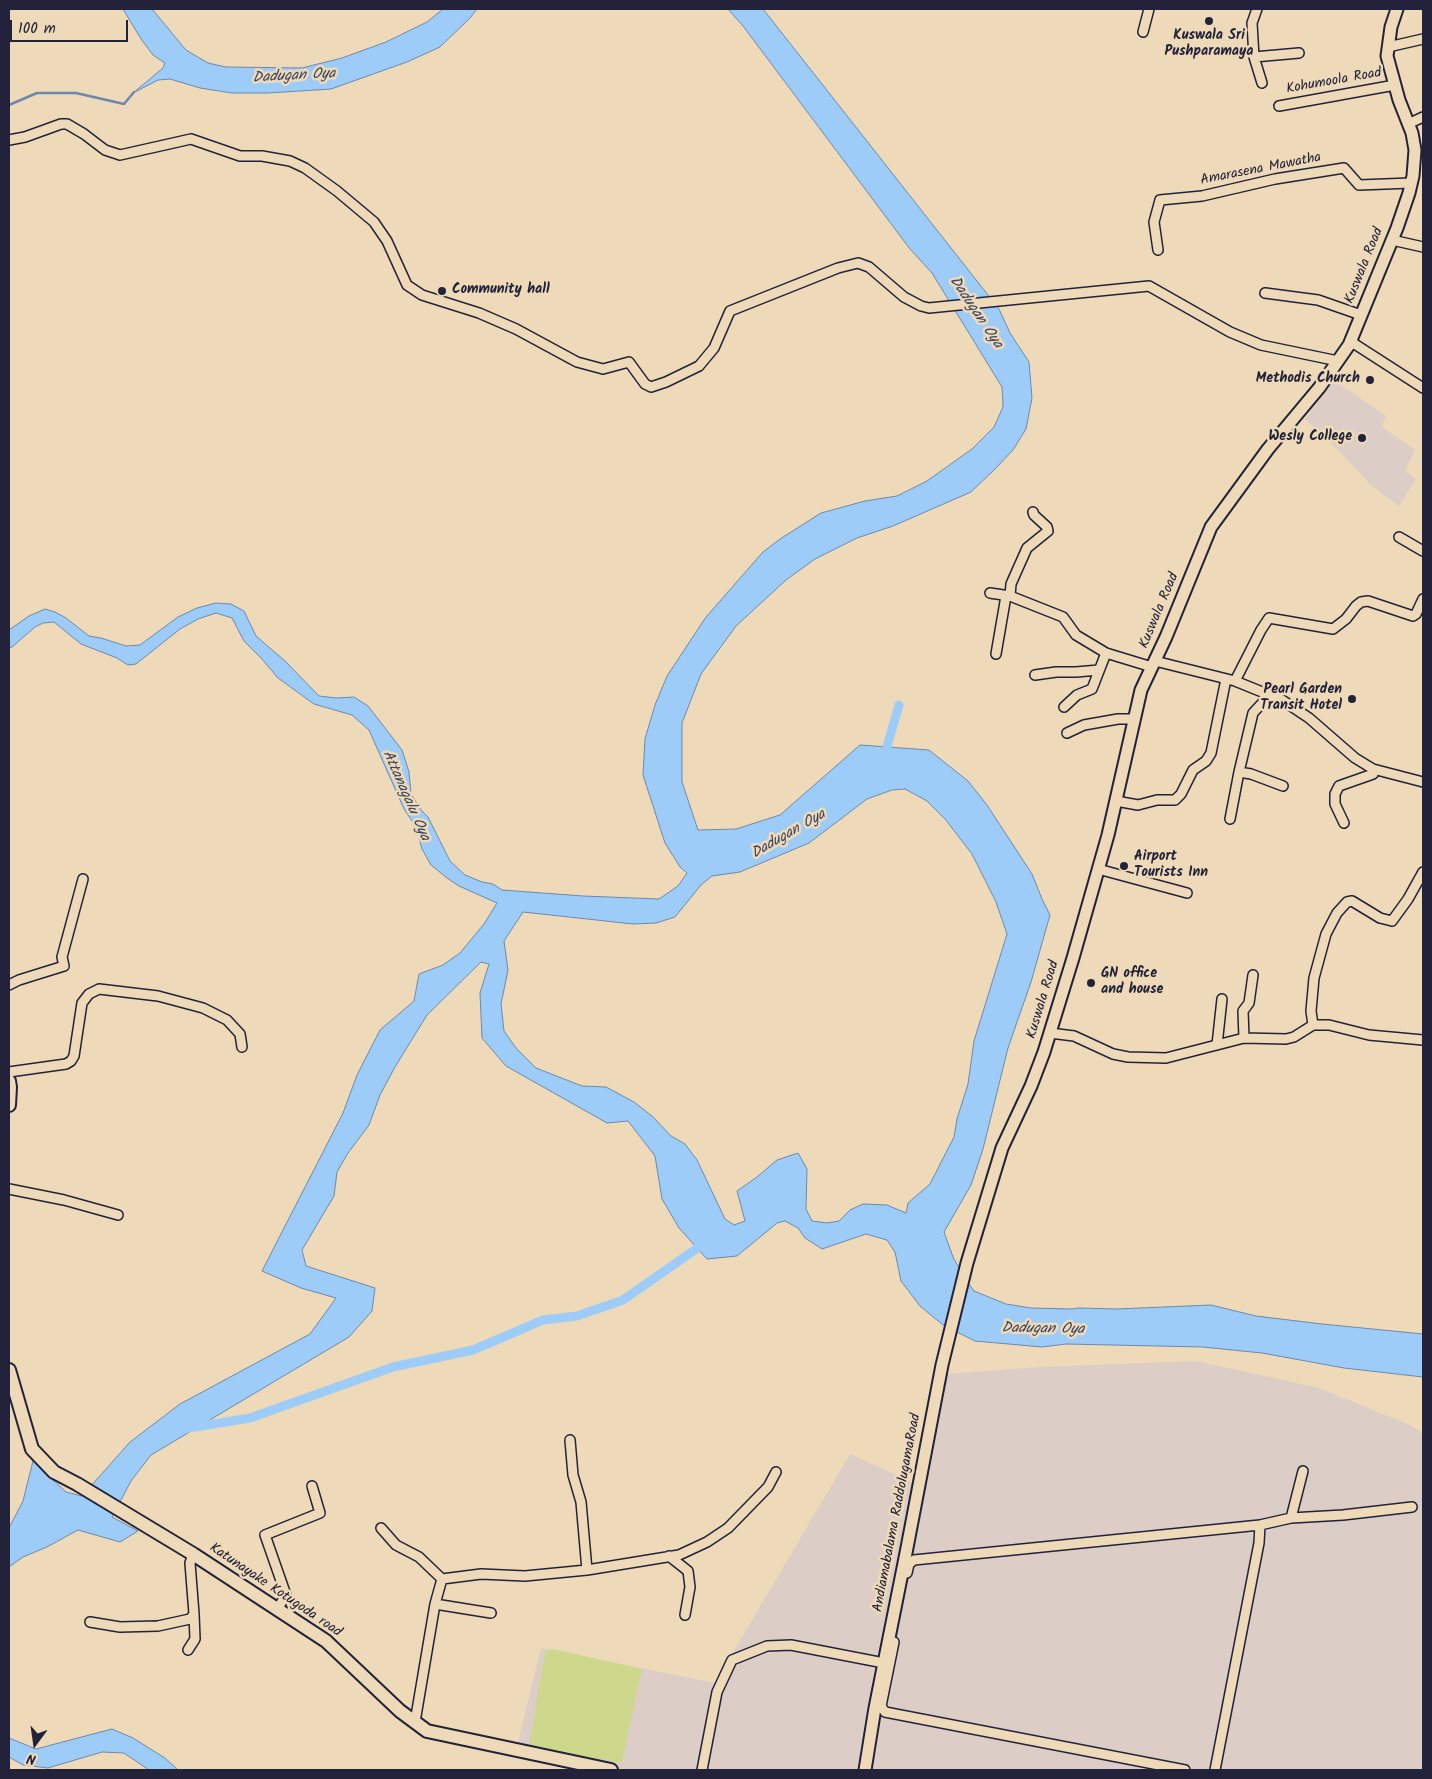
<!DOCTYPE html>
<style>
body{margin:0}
#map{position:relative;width:1432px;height:1779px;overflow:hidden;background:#eedab8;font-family:Kalam,sans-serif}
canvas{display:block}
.frame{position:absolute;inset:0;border:10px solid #22223b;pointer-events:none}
.north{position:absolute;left:10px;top:1719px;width:50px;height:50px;-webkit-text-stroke:4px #eedab8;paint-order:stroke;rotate:194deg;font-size:14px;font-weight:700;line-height:20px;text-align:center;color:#22223b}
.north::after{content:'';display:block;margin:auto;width:18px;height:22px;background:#22223b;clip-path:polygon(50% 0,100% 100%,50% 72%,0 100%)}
.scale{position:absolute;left:10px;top:20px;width:118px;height:22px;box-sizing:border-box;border:2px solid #22223b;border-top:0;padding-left:6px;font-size:15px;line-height:18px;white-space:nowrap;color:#22223b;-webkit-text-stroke:4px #eedab8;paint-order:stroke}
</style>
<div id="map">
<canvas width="1432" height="1779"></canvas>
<div class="frame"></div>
<div class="north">N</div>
<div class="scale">100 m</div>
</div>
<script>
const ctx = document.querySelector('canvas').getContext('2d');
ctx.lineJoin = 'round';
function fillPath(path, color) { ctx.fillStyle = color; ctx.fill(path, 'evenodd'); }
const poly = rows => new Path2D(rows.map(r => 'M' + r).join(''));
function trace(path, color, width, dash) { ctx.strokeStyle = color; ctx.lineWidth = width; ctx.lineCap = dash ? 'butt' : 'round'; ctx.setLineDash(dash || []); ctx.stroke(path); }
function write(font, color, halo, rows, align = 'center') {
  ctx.font = font + ' Kalam,sans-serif'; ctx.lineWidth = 5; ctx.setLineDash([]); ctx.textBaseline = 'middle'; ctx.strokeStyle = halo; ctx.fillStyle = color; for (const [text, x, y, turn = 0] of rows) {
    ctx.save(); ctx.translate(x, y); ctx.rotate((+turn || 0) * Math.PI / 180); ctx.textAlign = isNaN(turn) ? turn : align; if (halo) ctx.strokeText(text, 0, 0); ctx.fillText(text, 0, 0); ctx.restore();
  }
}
const built = poly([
 [1334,380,1386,416,1382,427,1415,450,1405,471,1416,479,1399,506,1372,486,1340,452,1305,419],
 [1196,1361,1319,1388,1410,1425,1423,1434,1423,1770,628,1770,517,1747,541,1648,715,1683,850,1454,919,1485,946,1374,1039,1367]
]);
const green = poly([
 [553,1649,642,1669,622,1763,529,1747,545,1651]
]);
const water = poly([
 [123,9,152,9,186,50,208,63,226,67,302,68,342,58,386,42,427,22,443,9,477,9,470,18,440,47,407,62,331,89,268,93,232,93,200,88,170,79,158,80,133,93,163,68,165,63,153,55,141,39,123,9],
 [728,9,763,9,999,309,1010,333,1029,362,1032,398,1026,429,1013,450,995,469,971,492,893,526,857,538,815,559,786,580,736,626,701,674,682,723,682,782,698,830,736,829,780,815,860,745,929,750,968,781,987,805,1032,874,1042,899,1050,915,1031,982,1008,1048,983,1149,971,1185,944,1232,953,1257,964,1277,974,1291,1006,1304,1031,1308,1072,1309,1079,1308,1117,1309,1211,1305,1256,1316,1322,1324,1423,1334,1423,1377,1344,1368,1262,1353,1203,1347,1066,1344,1042,1347,975,1341,943,1325,920,1306,901,1281,895,1252,887,1240,866,1234,822,1249,805,1238,798,1228,785,1221,777,1223,737,1256,707,1259,679,1228,662,1199,655,1156,628,1121,607,1123,506,1066,482,1038,480,993,489,964,481,962,427,1015,395,1067,380,1095,369,1125,348,1153,337,1172,334,1196,302,1250,306,1266,375,1288,372,1311,349,1337,151,1455,131,1481,112,1517,138,1531,120,1542,78,1530,47,1547,23,1557,9,1567,9,1528,23,1501,33,1461,66,1492,82,1496,130,1442,180,1404,310,1334,336,1298,301,1288,262,1271,343,1113,357,1075,380,1030,414,1001,419,974,443,965,460,953,484,924,497,903,459,886,447,878,431,865,422,849,416,827,404,809,369,730,352,715,314,704,278,678,262,659,244,641,232,618,216,613,198,619,180,629,136,664,128,665,117,658,81,644,54,622,43,623,35,627,12,647,9,648,9,630,29,616,45,609,55,612,66,618,89,636,101,638,126,646,140,645,178,617,197,608,216,603,231,604,244,611,256,636,285,661,319,696,337,698,354,697,368,706,402,750,409,772,411,794,421,810,428,817,450,861,465,875,482,882,493,884,502,890,583,896,659,899,678,886,687,873,680,867,665,843,643,775,645,739,655,705,667,676,706,617,763,552,780,539,821,513,865,501,897,496,927,481,972,449,994,427,1003,407,1002,387,932,273,910,249,743,26,728,9],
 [905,789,927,801,945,819,972,854,996,902,1007,934,974,1041,968,1084,957,1119,954,1137,930,1184,908,1203,906,1213,887,1205,863,1204,850,1210,839,1221,827,1223,812,1221,806,1209,807,1169,798,1153,777,1160,757,1177,737,1191,745,1221,734,1225,725,1219,697,1160,685,1144,671,1136,652,1116,634,1102,606,1087,582,1086,536,1068,516,1048,504,1031,501,1004,508,970,504,941,523,912,633,924,656,923,675,917,701,885,712,876,740,872,809,843,867,799,892,790,905,789],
 [112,1729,133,1738,165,1758,178,1770,149,1770,124,1753,102,1752,48,1768,23,1765,9,1757,9,1738,36,1749,112,1729]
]);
const stream = poly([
 [9,105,37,93,76,93,124,104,134,92]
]);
const canal = poly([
 [884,757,899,705],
 [183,1429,250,1418,393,1367,473,1350,543,1320,577,1316,623,1300,706,1242]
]);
const minor = poly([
 [1257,9,1252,23,1254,57,1262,83],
 [1143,32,1149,9],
 [1388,47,1423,39],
 [1254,57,1299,53],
 [1279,106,1395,85],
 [1408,124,1423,117],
 [9,140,25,137,61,124,67,124,84,134,105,150,120,155,191,139,240,156,262,156,290,161,305,168,337,191,374,222,387,241,407,285,422,295,479,313,516,329,577,362,603,369,629,362,645,384,651,387,666,382,699,366,714,348,730,311,838,268,858,263,869,267,904,297,921,306,929,308,1149,286,1230,332,1261,345,1338,361],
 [1392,240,1423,247],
 [1158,250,1154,222,1160,200,1202,196,1275,179,1344,168,1359,185,1411,183],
 [1265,293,1318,300,1361,315],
 [1350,341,1423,388],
 [1399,537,1423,551],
 [990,593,1010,596,1063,617,1076,635,1106,653,1152,667],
 [1010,596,1011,584,1027,548,1048,531,1047,527,1034,515,1033,512],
 [996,654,1006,596],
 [1155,661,1235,681,1282,700,1309,718,1355,758,1373,769,1423,782],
 [1035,675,1056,672,1076,672,1099,670],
 [1235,681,1261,630,1269,618,1333,629,1346,619,1356,606,1361,602,1368,601,1413,616,1416,614,1423,599],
 [1064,707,1077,695,1092,689,1106,653],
 [1067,733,1084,725,1118,719,1135,719],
 [1239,772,1251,774,1283,786],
 [1116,801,1138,805,1157,800,1175,800,1181,794,1193,770,1206,761,1211,753,1226,679],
 [1230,819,1239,772,1253,713,1266,699,1273,696],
 [1344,823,1335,804,1335,794,1339,786,1373,774,1373,769],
 [1098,869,1187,893],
 [9,985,19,980,64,966,62,957,83,879],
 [1313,1025,1311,1011,1314,978,1326,934,1337,913,1347,902,1352,901,1380,918,1392,921,1408,899,1423,872],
 [1050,1033,1074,1036,1113,1054,1128,1057,1166,1058,1244,1038,1286,1039,1294,1037,1313,1025,1329,1025,1369,1035,1423,1040],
 [1244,1038,1243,1011,1249,1003,1253,975],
 [1217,1045,1222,999],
 [9,1072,66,1064,71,1061,74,1056,82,1003,89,994,99,989,158,996,203,1008,227,1020,240,1034,242,1047],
 [9,1189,64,1200,118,1215],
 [570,1440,573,1475,581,1502,587,1570],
 [1291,1518,1303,1471],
 [1260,1525,1291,1518,1343,1515,1412,1507],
 [381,1528,396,1545,419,1557,442,1579],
 [669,1556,688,1571,690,1587,685,1615],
 [907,1573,909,1564,914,1560,1260,1525,1259,1543,1215,1770],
 [435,1604,491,1613],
 [278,1608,286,1595,265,1535,320,1513,312,1486],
 [90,1622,120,1627,158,1626,190,1619,194,1614,190,1563,193,1554],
 [894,1642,881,1706,885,1712,1185,1770],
 [188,1650,195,1639,194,1614],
 [415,1722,435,1604,442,1579,481,1574,525,1576,587,1570,679,1555,707,1542,728,1528,768,1487,776,1472],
 [702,1770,717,1692,732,1660,767,1646,791,1645,884,1663]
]);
const tertiary = poly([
 [865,1770,875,1708,906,1553,942,1365,967,1263,1002,1148,1031,1086,1044,1052,1073,958,1108,835,1141,690,1166,637,1211,527,1268,449,1319,388,1349,345,1397,228,1409,193,1413,176,1415,150,1412,133,1399,100,1387,56,1391,27,1397,9]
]);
const secondary = poly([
 [9,1081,10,1087,9,1105],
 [9,1370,32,1449,54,1472,77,1484,193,1554,326,1641,400,1711,427,1731,611,1770]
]);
const markers = [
 [1209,21,5,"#22223b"],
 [442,291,5,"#22223b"],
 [1370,380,5,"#22223b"],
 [1362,438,5,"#22223b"],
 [1352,699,5,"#22223b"],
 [1124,866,5,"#22223b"],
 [1091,983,5,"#22223b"]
];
const poiNames = [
 ["Kuswala Sri",1209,37,"center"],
 ["Pushparamaya",1209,53,"center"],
 ["Community hall",452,291],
 ["Methodis Church",1360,380,"right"],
 ["Wesly College",1352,438,"right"],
 ["Pearl Garden",1342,691,"right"],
 ["Transit Hotel",1342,707,"right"],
 ["Airport",1134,858],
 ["Tourists Inn",1134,874],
 ["GN office",1101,975],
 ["and house",1101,991]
];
const streetNames = [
 ["Kohumoola Road",1334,82,-10],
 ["Amarasena Mawatha",1261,170,-11],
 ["Kuswala Road",1365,266,-68],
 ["Kuswala Road",1160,611,-67],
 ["Kuswala Road",1044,1000,-73],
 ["Andiamabalama RaddolugamaRoad",898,1513,-79],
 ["Katunayake Kotugoda road",275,1591,34]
];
const waterNames = [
 ["Dadugan Oya",294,77,-3],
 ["Dadugan Oya",975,313,56],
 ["Attanagalu Oya",405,796,66],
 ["Dadugan Oya",789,835,-30],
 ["Dadugan Oya",1043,1330,1]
];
fillPath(built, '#dccec6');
fillPath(green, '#cdd88c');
fillPath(water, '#9dccf9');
trace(water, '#6c88ad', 1);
trace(stream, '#6c88ad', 2.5);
trace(canal, '#9dccf9', 9);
trace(minor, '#22223b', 12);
trace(tertiary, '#22223b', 15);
trace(secondary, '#22223b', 16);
trace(minor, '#eedab8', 9);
trace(tertiary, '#eedab8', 11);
trace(secondary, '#eedab8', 12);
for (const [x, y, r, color] of markers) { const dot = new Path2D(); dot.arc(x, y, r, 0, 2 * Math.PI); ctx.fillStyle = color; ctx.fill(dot); trace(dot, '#eedab8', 2); }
write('bold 14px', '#22223b', '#eedab8', poiNames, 'left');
write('14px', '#22223b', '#eedab8', streetNames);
write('italic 15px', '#3b4461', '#eedab8', waterNames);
</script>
